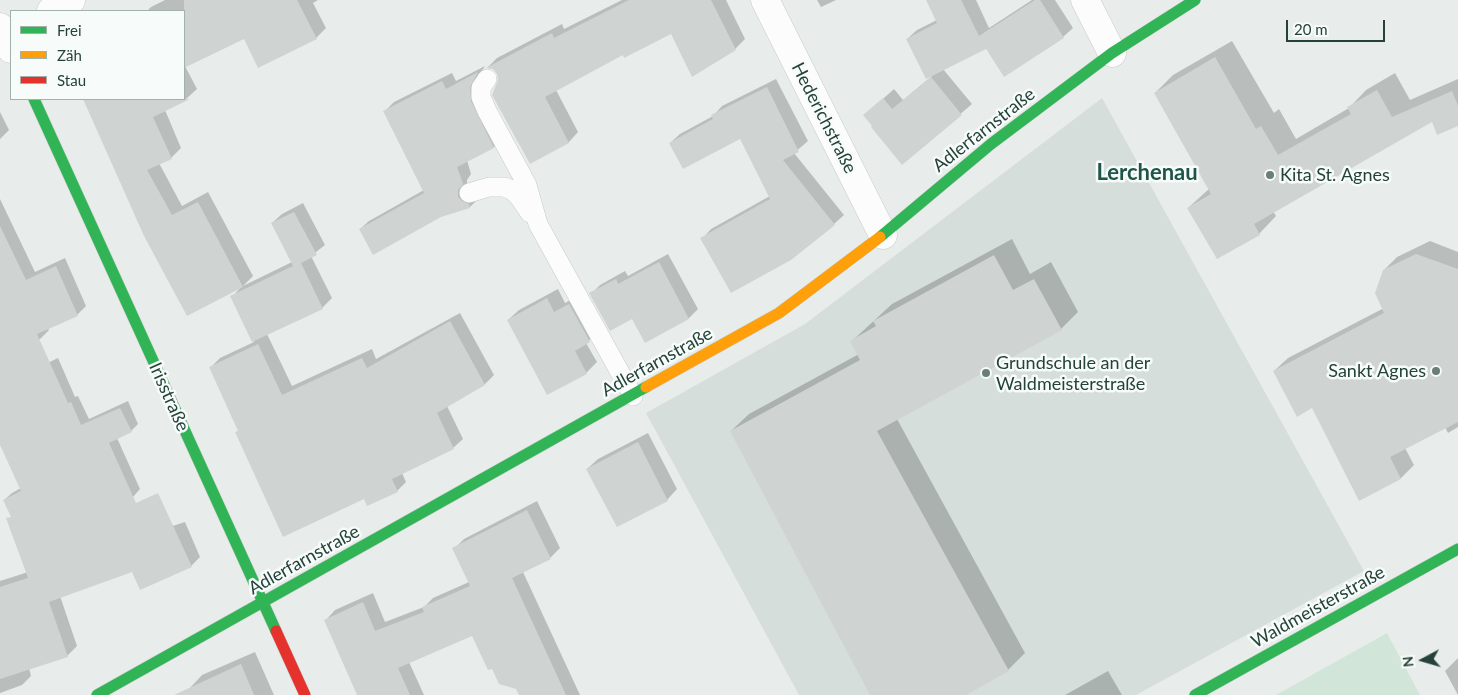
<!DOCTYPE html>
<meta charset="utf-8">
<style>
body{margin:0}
#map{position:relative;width:1458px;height:695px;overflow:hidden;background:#e8edeb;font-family:Lato,sans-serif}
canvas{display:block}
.legend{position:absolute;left:10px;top:10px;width:175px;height:90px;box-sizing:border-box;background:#f7fbf9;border:1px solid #a3b1ad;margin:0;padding:6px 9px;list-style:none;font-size:15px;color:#24423a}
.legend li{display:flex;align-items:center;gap:10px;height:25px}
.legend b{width:25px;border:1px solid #a3b1ad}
.north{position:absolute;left:1398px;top:635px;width:50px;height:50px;-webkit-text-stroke:4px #f7fbf9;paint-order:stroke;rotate:264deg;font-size:14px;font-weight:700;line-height:20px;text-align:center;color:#24423a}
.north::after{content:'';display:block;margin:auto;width:18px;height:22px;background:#24423a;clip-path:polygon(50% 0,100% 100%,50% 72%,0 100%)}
.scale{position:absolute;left:1286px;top:20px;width:99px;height:22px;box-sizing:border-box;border:2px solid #24423a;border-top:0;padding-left:6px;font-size:15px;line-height:18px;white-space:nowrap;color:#24423a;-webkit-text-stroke:4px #f7fbf9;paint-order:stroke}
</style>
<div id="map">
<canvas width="1458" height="695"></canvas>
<ul class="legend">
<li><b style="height:6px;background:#30b455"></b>Frei</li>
<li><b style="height:6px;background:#ff9f0a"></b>Zäh</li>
<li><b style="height:6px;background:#e5322d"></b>Stau</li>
</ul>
<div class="north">N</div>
<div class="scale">20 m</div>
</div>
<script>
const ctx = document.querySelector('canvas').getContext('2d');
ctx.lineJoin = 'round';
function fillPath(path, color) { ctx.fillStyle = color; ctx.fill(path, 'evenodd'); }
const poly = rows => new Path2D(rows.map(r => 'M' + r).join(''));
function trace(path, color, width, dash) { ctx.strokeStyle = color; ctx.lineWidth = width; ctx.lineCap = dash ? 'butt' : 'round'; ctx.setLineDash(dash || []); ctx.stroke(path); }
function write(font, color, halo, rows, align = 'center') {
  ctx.font = font + ' Lato,sans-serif'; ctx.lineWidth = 5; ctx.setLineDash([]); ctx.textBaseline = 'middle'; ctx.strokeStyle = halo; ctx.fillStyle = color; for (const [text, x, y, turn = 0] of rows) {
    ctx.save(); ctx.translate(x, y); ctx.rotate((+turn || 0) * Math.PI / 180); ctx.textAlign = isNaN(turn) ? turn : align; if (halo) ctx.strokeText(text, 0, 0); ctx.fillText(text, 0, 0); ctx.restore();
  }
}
const built = poly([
 [1102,98,1364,571,1136,695,799,695,646,413,805,324]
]);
const green = poly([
 [1387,633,1420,695,1276,695]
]);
const shadow = poly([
 [165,0,318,0,313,3,326,28,316,38,244,37,185,66,197,89,186,99,165,110,181,148,171,158,159,163,182,206,208,192,253,276,243,286,292,262,272,223,282,214,303,203,325,245,311,256,332,298,322,308,267,334,292,386,372,349,376,359,460,313,494,375,485,384,447,406,463,439,453,448,402,473,406,482,397,491,365,498,239,431,211,367,220,358,254,342,232,297,241,287,188,314,85,99,184,99,184,11,147,11,151,7],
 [622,0,726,0,745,39,735,49,672,33,624,53,556,90,578,132,569,142,530,162,498,74,493,68,488,67,497,58,562,24,564,29],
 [817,0,836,0,821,7],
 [927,0,976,0,989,28,1032,0,1055,0,1073,28,1063,37,986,47,943,69,972,104,903,163,865,115,894,89,903,100,932,76,907,39,917,30,937,20],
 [1232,41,1274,113,1279,109,1296,139,1349,108,1366,90,1395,73,1410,100,1458,79,1458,124,1432,120,1273,211,1276,216,1259,234,1188,208,1210,188,1155,93,1173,75],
 [485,66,478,77,503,138,494,147,467,160,471,174,467,180,467,187,479,198,470,207,360,229,369,221,424,190,385,111,394,102,452,73,456,81],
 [776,79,808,141,794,153,844,215,834,224,702,239,711,229,770,196,741,137,670,143,680,134,713,116,722,106],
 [0,112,9,130,0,139],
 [0,199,35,272,65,258,86,306,77,315,48,328,49,330,40,339,0,349],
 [1012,239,1030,274,1051,262,1078,312,1061,329,897,419,1025,653,1008,670,964,695,872,695,731,431,749,414,859,354,852,341,892,304],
 [1430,241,1458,252,1458,427,1448,433,1445,427,1405,448,1414,465,1401,478,1360,499,1313,407,1274,371,1288,358,1384,308,1384,270,1397,257],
 [668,254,698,309,689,318,646,341,633,318,591,294,600,285,625,271,628,276],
 [558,289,565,303,580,295,600,331,586,343,597,362,586,373,508,320,519,310],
 [58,358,75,397,78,396,89,419,128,401,138,424,131,431,117,438,140,489,133,497,18,530,4,500,12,493,21,488,0,442,0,386],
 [648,433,677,489,667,500,587,469,598,459],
 [537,501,560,548,550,558,523,572,580,695,520,695,517,688,492,667,472,635,409,662,424,695,359,695,326,620,335,610,373,593,385,622,424,607,433,598,469,582,454,549,464,539],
 [185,522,200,557,191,566,133,571,60,596,77,646,67,656,29,668,31,676,22,685,0,693,0,581],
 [255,652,274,695,191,695,189,689,202,675],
 [1458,658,1458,695,1445,671],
 [1108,671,1122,695,1065,695]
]);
const building = poly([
 [184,0,297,0,317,39,258,68,244,39,184,68],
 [629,0,711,0,736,50,692,77,671,34,624,58,623,55,545,97,569,143,530,164,492,95,498,80,497,74,493,69,486,68,552,33,554,38],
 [926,0,961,0,979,36,1035,0,1040,0,1064,38,1004,77,983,44,986,49,926,79,906,39,937,23],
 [1215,57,1256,129,1261,126,1278,155,1351,114,1347,107,1377,90,1392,117,1452,91,1458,106,1458,126,1437,135,1432,122,1254,224,1260,235,1217,259,1187,208,1211,194,1154,93],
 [478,72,470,87,471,101,494,148,457,167,463,184,458,190,458,197,462,201,469,204,470,208,441,217,373,255,359,229,424,193,383,111,442,81,446,89],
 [931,77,962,115,902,165,871,127,872,126,863,115,883,98,892,109],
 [767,87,799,152,783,160,835,225,791,260,731,293,700,238,770,199,740,139,683,169,669,143,713,119,711,115],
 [83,99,190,99,153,117,172,159,147,170,172,215,198,202,243,287,187,316,144,236],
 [294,212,317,255,301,263,323,309,252,342,230,296,293,266,271,223],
 [0,226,26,280,56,266,78,316,37,334,68,403,71,402,81,425,120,408,132,432,109,443,136,503,158,493,192,567,140,590,132,572,49,602,68,657,0,679,0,587,28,578,6,518,11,517,3,500,21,491,0,445],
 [1416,254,1458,269,1458,422,1390,457,1401,479,1359,501,1312,408,1297,417,1273,371,1384,313,1375,293,1383,270],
 [994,255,1013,290,1034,279,1062,330,877,431,1009,671,966,695,870,695,730,431,860,360,850,341,876,326,873,321],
 [659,262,689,319,645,343,632,319,610,331,589,293,616,279,618,284],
 [547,298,554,312,569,304,590,342,575,351,587,374,547,395,507,320],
 [450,321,485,385,437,413,454,449,392,479,398,492,367,506,364,499,283,537,235,432,238,431,209,367,258,344,282,395,362,358,367,368],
 [638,442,668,501,617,527,586,469],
 [527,510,551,559,512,578,566,695,519,695,516,689,499,684,492,669,488,670,472,636,398,668,410,695,357,695,324,620,363,602,375,631,424,612,422,607,470,586,452,548],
 [241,664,254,695,174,695]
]);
const lane = poly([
 [487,79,481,88,481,97,487,111,527,185,538,224,633,396],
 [469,193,489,187,504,187,512,190,519,197,530,213]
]);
const street = poly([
 [765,0,883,235],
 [1085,0,1112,53],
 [51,11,71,0],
 [0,27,11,49]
]);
const fast = poly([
 [34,99,276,631],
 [880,237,991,144,1112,53,1195,0],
 [97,695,646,387],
 [1195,695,1458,549]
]);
const slow = poly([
 [646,387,779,313,880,237]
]);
const jam = poly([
 [276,631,305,695]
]);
const markers = [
 [1270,175,5,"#697e78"],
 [1436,371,5,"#697e78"],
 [986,373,5,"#697e78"]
];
const streetNames = [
 ["Hederichstraße",824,118,63],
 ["Adlerfarnstraße",984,130,-38],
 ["Adlerfarnstraße",657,362,-29],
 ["Irisstraße",169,397,66],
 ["Adlerfarnstraße",304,560,-29],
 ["Waldmeisterstraße",1318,607,-29]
];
const poiNames = [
 ["Kita St. Agnes",1280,175],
 ["Grundschule an der",996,363],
 ["Waldmeisterstraße",996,384],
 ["Sankt Agnes",1426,371,"right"]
];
const districtNames = [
 ["Lerchenau",1147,173]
];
fillPath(built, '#d6dedb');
fillPath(green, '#d1e6d8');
fillPath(shadow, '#0003');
fillPath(building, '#cfd4d2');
trace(lane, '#c5cac8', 20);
trace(street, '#c5cac8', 29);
trace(fast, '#c3cbc8', 12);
trace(slow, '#c3cbc8', 12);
trace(jam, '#c3cbc8', 12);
trace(lane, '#fcfcfc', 19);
trace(street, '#fcfcfc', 28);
trace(fast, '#30b455', 11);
trace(slow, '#ff9f0a', 11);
trace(jam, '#e5322d', 11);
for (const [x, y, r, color] of markers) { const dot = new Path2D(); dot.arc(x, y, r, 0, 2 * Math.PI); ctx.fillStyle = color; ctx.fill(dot); trace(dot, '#f7fbf9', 2); }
write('18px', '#24423a', '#f7fbf9', streetNames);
write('18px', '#24423a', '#f7fbf9', poiNames, 'left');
write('bold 22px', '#1f5548', '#f7fbf9', districtNames);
</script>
